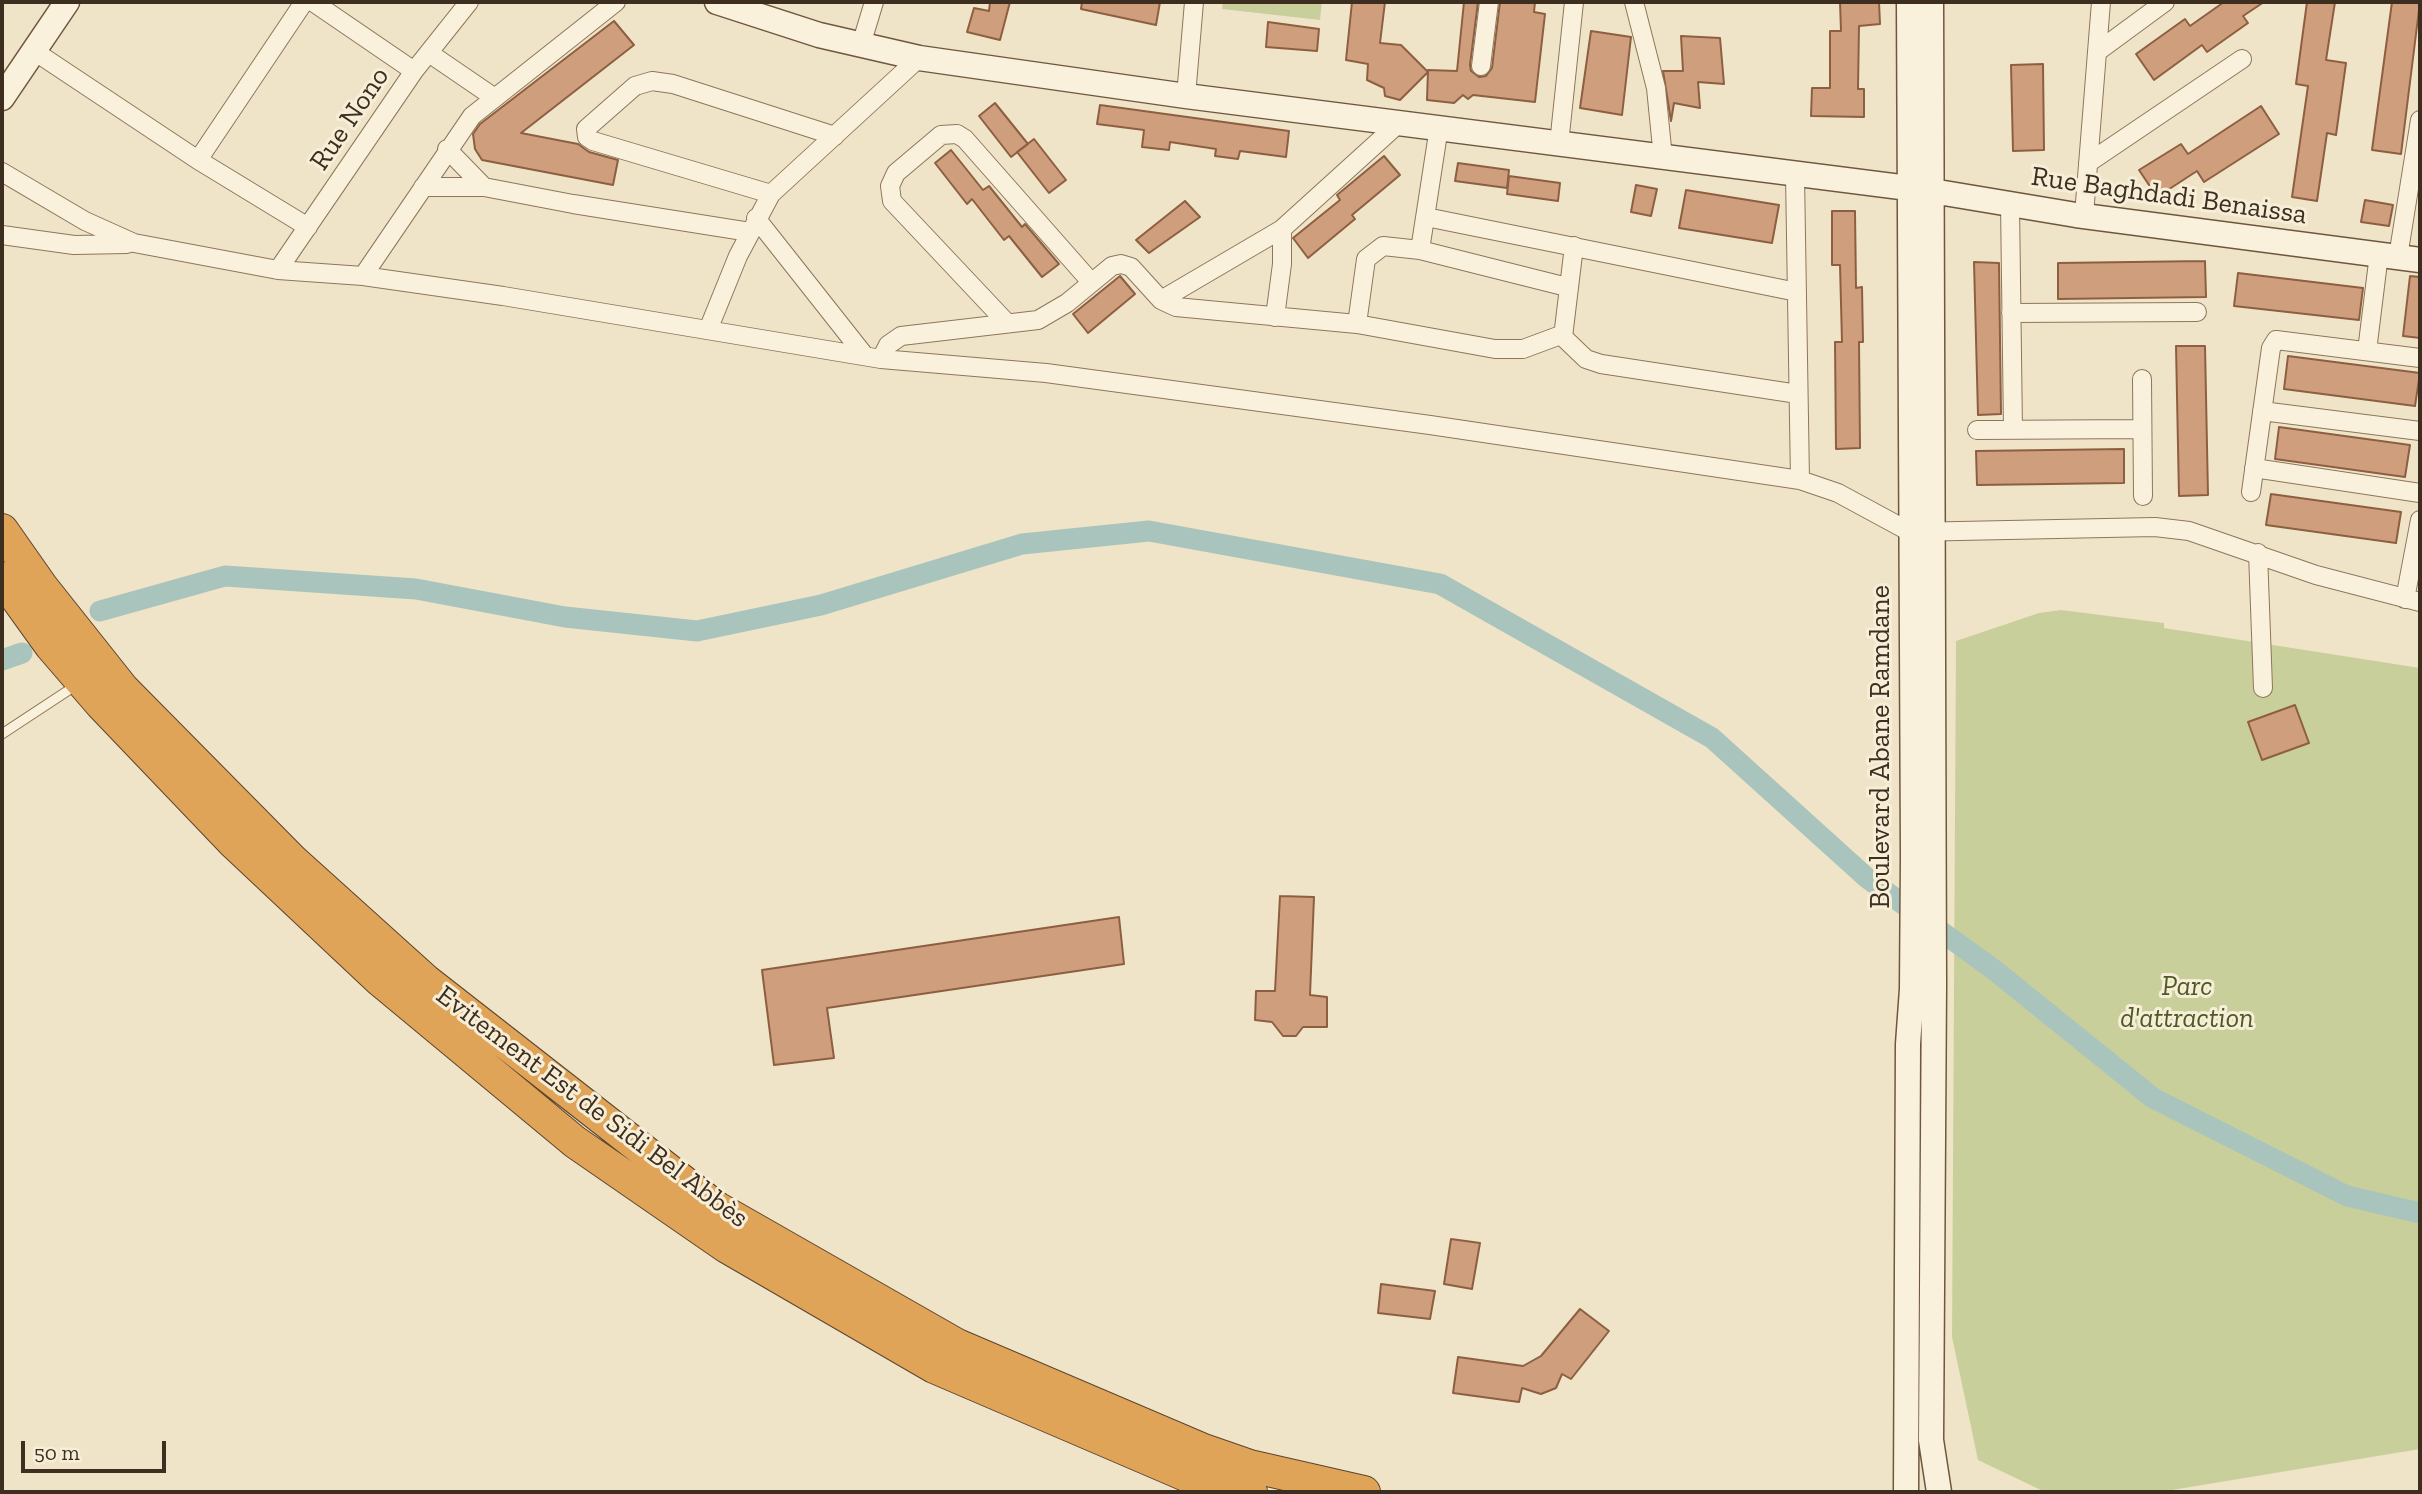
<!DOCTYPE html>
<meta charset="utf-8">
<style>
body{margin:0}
#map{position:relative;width:2422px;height:1494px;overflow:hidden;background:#f0e4c8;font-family:"Zilla Slab",serif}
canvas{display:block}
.frame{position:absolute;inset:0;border:4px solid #3d2e20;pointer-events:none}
.scale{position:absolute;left:21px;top:1441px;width:145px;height:32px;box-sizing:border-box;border:4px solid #3d2e20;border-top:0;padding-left:9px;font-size:21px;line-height:24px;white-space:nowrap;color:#3d2e20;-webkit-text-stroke:5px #f7eed8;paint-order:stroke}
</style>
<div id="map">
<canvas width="2422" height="1494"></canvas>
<div class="frame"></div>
<div class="scale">50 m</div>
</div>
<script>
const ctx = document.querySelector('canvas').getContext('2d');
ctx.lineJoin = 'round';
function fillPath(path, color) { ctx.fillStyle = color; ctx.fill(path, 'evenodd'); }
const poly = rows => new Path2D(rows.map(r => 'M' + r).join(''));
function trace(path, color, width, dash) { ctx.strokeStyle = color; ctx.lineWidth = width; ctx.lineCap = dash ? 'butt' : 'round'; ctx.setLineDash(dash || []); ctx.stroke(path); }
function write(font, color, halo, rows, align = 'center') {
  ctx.font = font + ' "Zilla Slab",serif'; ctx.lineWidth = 6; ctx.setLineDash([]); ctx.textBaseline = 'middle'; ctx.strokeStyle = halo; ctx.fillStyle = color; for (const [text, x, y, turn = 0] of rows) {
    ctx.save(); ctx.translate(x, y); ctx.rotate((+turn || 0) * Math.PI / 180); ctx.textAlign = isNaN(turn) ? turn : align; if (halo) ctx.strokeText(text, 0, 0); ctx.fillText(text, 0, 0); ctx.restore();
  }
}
const green = poly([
 [1223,2,1322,2,1320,20,1222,9],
 [2061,610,2164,623,2164,628,2420,668,2420,1449,2160,1492,2045,1492,1978,1460,1952,1337,1956,641,2039,613]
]);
const canal = poly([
 [100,611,225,576,416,589,565,617,697,631,821,605,1022,544,1149,531,1440,584,1712,738,1867,878,1993,969,2153,1098,2347,1196,2420,1213],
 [2,660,22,653]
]);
const building = poly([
 [990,2,1010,2,1000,40,967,32,974,8,989,11,990,2],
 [1082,2,1160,2,1156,25,1081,9,1082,2],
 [1352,2,1385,2,1380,43,1401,45,1428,72,1400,100,1385,96,1384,88,1367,80,1368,64,1346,60,1352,2],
 [1464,2,1478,2,1470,65,1471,71,1479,77,1486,76,1492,68,1500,2,1535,2,1534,12,1545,14,1535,102,1473,95,1468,99,1463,95,1454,103,1427,100,1428,70,1457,71,1464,2],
 [1840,2,1879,2,1880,24,1859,26,1858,89,1864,89,1864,117,1811,116,1812,88,1830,88,1830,31,1841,31,1840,2],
 [2224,2,2264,2,2243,16,2248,23,2207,52,2202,45,2154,80,2136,54,2185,19,2190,26,2224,2],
 [2307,2,2335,2,2326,60,2346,63,2336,135,2327,133,2317,201,2292,197,2308,86,2296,84,2307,2],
 [2392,2,2420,2,2401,154,2372,150,2392,2],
 [614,21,634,45,521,133,578,144,589,152,618,160,613,185,482,160,475,149,473,134,480,124,614,21],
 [1268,22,1319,29,1317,51,1266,47,1268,22],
 [1591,31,1631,37,1622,115,1580,108,1591,31],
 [1681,36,1720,38,1724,84,1698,82,1700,108,1674,103,1671,121,1663,71,1683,71,1681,36],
 [2043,64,2044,150,2013,151,2011,65,2043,64],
 [995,103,1028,144,1011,157,979,116,995,103],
 [1100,105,1289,131,1286,157,1240,151,1238,159,1215,156,1216,149,1170,142,1169,150,1142,147,1144,130,1097,124,1100,105],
 [2261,106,2279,134,2204,182,2197,171,2157,197,2139,170,2181,144,2188,154,2261,106],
 [1034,139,1066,180,1049,193,1017,152,1034,139],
 [951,150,983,190,989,186,1022,227,1025,224,1059,264,1042,277,1009,236,1004,240,972,199,967,204,935,163,951,150],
 [1384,156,1400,175,1352,215,1355,219,1308,258,1293,238,1340,200,1337,195,1384,156],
 [1458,163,1509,170,1507,188,1455,181,1458,163],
 [1509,176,1560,183,1558,201,1507,194,1509,176],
 [1636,185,1657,189,1651,216,1631,212,1636,185],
 [1686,190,1779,205,1772,243,1679,228,1686,190],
 [2365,200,2393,205,2389,226,2361,222,2365,200],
 [1185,201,1200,217,1149,253,1136,240,1185,201],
 [1832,211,1855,211,1856,288,1862,287,1863,342,1859,342,1860,448,1836,449,1835,342,1842,342,1840,265,1832,265,1832,211],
 [2205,261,2206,297,2058,299,2058,263,2205,261],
 [1974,262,1999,263,2001,414,1978,415,1974,262],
 [2238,273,2363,288,2359,320,2234,306,2238,273],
 [1120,276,1135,294,1088,333,1073,314,1120,276],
 [2410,276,2420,277,2420,338,2403,336,2410,276],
 [2176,346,2205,346,2208,495,2179,496,2176,346],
 [2288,356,2420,373,2415,406,2284,389,2288,356],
 [2279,427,2410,445,2405,477,2275,459,2279,427],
 [2124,449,2124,483,1977,485,1976,451,2124,449],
 [2271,494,2401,512,2396,543,2266,525,2271,494],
 [2295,705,2309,743,2262,760,2248,722,2295,705],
 [1280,896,1314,897,1310,995,1327,997,1327,1027,1303,1027,1296,1036,1283,1036,1272,1022,1255,1020,1256,991,1275,991,1280,896],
 [1119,917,1124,964,827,1008,834,1058,774,1065,762,970,1119,917],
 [1451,1239,1480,1243,1472,1289,1444,1284,1451,1239],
 [1381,1284,1435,1291,1430,1319,1378,1313,1381,1284],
 [1580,1309,1609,1331,1571,1379,1562,1374,1556,1388,1541,1394,1522,1388,1519,1402,1453,1393,1458,1357,1523,1366,1541,1356,1580,1309]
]);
const lane = poly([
 [2,734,78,684]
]);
const street = poly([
 [313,2,414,71],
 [1634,2,1656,88,1663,158],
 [861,45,874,2],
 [34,51,198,160,308,227],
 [2097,52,2165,2],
 [429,53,492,96],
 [1481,66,1489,2],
 [1186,96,1194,2],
 [1559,144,1574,2],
 [447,149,484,187],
 [198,160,304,2],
 [2088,163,2242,59],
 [2,172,85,221,134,243,278,270,363,276,503,296,881,359,1046,373,1430,425,1800,480,1838,493,1910,532,2155,527,2189,531,2316,575,2420,602],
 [1795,175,1800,480],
 [423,187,484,187,573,204,750,232],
 [771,194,593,141,587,137,586,129,635,86,652,81,673,84,835,136],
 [2010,204,2013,430],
 [2084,215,2101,2],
 [1426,217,1797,292],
 [756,218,865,356],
 [2,235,74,245,127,244],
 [1420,250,1439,127],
 [2398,257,2420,120],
 [278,270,414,71,469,2],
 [363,276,472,116,616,2],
 [1161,300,1282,229,1399,123],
 [2011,313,2197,312],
 [1275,317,1282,264,1282,229],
 [1007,323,892,201,890,186,896,173,941,135,957,134,965,139,1091,282],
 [1357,324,1366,259,1383,246,1420,250,1567,287],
 [708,330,738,256,771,194,919,58],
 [1563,337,1574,246],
 [2367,351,2379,254],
 [881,359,888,345,901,336,1038,320,1067,303,1112,266,1121,264,1131,267,1161,300,1176,307,1357,324,1495,349,1523,349,1558,336,1563,337,1586,359,1601,364,1798,394],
 [2142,379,2143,496],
 [2262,411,2420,431],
 [1977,430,2142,429],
 [2254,468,2420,493],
 [2251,492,2271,348,2276,340,2420,358],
 [2258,553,2263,688],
 [2405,599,2420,520]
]);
const secondary = poly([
 [717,2,819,35,919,58,1186,96,1932,191,2076,215,2420,260],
 [1931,2,1934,985,1931,1440,1939,1492],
 [2,98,67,2],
 [1906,1492,1908,1044,1912,989,1913,856,1909,2]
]);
const highway = poly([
 [2,530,42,587,123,689,293,861,425,980,717,1208,957,1345,1201,1449,1250,1466,1364,1492],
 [2,578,51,646,101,704,232,841,381,981,575,1142,727,1247,934,1367,1188,1476,1251,1492]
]);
const streetNames = [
 ["Rue Nono",350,119,-56],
 ["Rue Baghdadi Benaissa",2169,196,8],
 ["Boulevard Abane Ramdane",1881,747,-90],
 ["Evitement Est de Sidi Bel Abbès",592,1107,37]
];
const parkNames = [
 ["Parc",2187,987],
 ["d'attraction",2187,1019]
];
fillPath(green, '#c9cf9b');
trace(canal, '#a9c4bc', 21);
fillPath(building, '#cf9f7d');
trace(building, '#8d5f41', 2);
trace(lane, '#8d765c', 11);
trace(street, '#8d765c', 20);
trace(secondary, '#6f573f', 27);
trace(highway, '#5b4430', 34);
trace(lane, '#faf1dc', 9);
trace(street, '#faf1dc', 18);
trace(secondary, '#faf1dc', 24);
trace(highway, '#e0a458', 32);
write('28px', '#3d2e20', '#f7eed8', streetNames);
write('italic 28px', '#4d5a26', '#f7eed8', parkNames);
</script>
